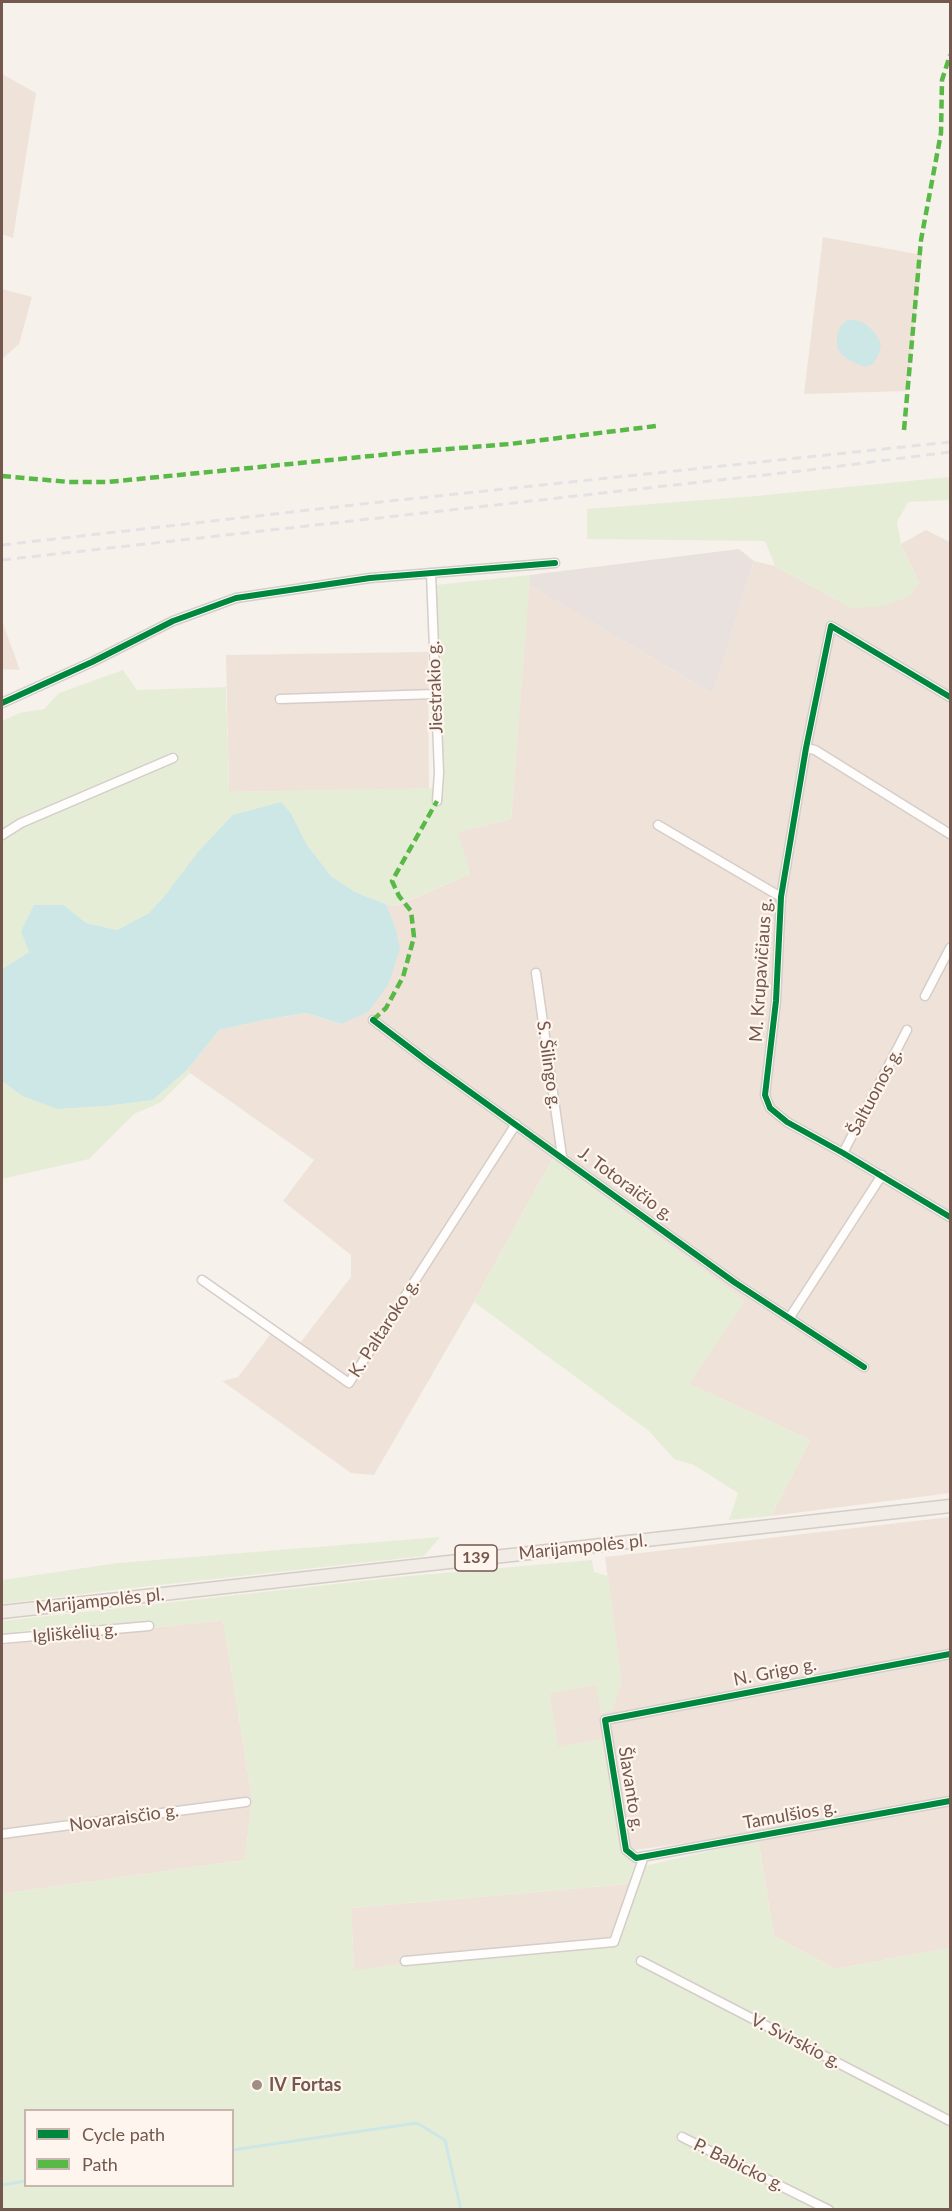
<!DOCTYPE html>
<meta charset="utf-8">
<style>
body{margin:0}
#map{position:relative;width:952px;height:2211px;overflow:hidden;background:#f6f1eb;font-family:Lato,sans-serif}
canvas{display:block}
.frame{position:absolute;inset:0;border:3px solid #74574d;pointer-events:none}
.legend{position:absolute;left:24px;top:2109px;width:210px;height:78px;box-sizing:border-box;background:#fef6ee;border:2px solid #c7b6ae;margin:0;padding:8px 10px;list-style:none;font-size:18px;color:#74574d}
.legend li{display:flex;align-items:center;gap:12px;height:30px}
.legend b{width:30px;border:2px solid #c7b6ae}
</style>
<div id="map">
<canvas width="952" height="2211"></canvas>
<div class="frame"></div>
<ul class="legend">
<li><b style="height:8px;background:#00873e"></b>Cycle path</li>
<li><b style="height:8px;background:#58b947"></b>Path</li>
</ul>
</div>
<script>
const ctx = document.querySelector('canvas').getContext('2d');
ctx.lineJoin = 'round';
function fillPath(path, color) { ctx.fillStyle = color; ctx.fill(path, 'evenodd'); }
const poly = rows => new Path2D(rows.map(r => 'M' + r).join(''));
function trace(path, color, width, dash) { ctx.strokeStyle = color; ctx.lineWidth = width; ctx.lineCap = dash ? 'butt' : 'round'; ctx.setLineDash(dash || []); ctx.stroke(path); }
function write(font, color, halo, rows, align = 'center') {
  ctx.font = font + ' Lato,sans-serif'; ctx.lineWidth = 4.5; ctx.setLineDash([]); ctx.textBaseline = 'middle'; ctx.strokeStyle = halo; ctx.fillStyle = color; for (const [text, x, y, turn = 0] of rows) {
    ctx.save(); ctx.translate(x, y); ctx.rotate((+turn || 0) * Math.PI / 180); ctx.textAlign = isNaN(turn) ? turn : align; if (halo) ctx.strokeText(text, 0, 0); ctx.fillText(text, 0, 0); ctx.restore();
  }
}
const residential = poly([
 [2,74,36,93,13,238,2,234],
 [823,237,922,255,907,391,804,394],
 [2,289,32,297,19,344,2,359],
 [926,530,950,542,950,1493,771,1516,810,1440,689,1384,553,1158,474,1302,374,1475,351,1473,222,1381,238,1377,276,1327,300,1343,351,1277,351,1255,283,1201,314,1160,190,1073,188,1069,219,1030,264,1020,306,1013,341,1024,395,926,386,904,396,906,470,874,457,832,511,819,529,585,713,694,754,561,775,566,852,608,919,583,901,544],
 [2,621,20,670,2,669],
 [428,652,429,789,229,792,226,655],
 [950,1517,950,1948,835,1969,774,1936,757,1833,621,1852,604,1739,558,1748,549,1693,597,1684,601,1713,613,1709,621,1681,605,1557],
 [223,1620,252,1797,245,1860,2,1894,2,1645],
 [636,1865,644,1866,618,1942,612,1945,556,1952,445,1959,354,1971,351,1908,627,1884]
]);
const industrial = poly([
 [739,549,754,561,713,694,529,585,530,575]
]);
const green = poly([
 [950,477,950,500,908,502,897,522,901,544,919,583,909,597,883,606,852,608,775,566,765,541,587,539,587,509,756,496],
 [530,575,511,819,458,832,470,874,395,906,386,904,355,892,331,876,307,845,291,813,281,802,266,808,167,893,149,913,117,930,86,923,64,905,29,952,2,969,2,721,20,713,44,709,59,693,123,670,137,690,226,687,229,792,444,788,436,585],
 [188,1069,190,1073,161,1102,134,1114,89,1159,2,1179,2,1081,22,1096,57,1109,106,1106,153,1100],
 [553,1158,745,1301,689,1384,810,1440,771,1516,729,1520,738,1493,694,1465,674,1459,649,1431,474,1302],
 [440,1537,424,1556,123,1589,2,1604,2,1580,118,1563],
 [592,1560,594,1572,608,1576,621,1681,613,1710,601,1713,596,1685,549,1693,558,1747,604,1739,621,1852,636,1865,627,1884,351,1908,354,1970,445,1959,556,1952,612,1945,618,1942,644,1866,758,1840,774,1936,835,1969,950,1948,950,2209,2,2209,2,1894,245,1860,252,1797,223,1620,41,1641,38,1629,2,1634,2,1621,398,1577],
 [26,2110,232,2110,232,2186,26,2186]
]);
const water = poly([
 [847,320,856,320,866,324,875,333,881,344,879,354,873,364,865,367,850,361,842,355,837,347,837,335,841,326],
 [281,802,291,813,307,845,331,876,355,892,386,904,395,926,400,949,388,985,368,1012,341,1024,306,1013,264,1020,219,1030,188,1069,153,1100,106,1106,57,1109,22,1096,2,1081,2,969,29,952,21,931,34,905,64,905,86,923,117,930,149,913,167,893,198,852,233,815]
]);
const stream = poly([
 [232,2150,417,2123,445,2140,461,2210],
 [2,2185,26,2181]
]);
const street = poly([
 [431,573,439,773,437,801],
 [950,697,831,626,806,748,781,897,776,1001,765,1095,770,1108,787,1122,843,1153,950,1217],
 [280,699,435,694],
 [2,703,92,662,173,621,236,598,370,578,555,563],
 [806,748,815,750,950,834],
 [658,825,781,897],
 [2,835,21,823,173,758],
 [536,973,562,1156],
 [925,996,950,948],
 [373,1020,427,1061,734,1282,864,1367],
 [843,1153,907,1030],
 [202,1280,349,1383,516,1124],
 [790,1317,882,1175],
 [2,1639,149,1626],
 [950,1654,605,1720,626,1850,636,1858,950,1801],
 [2,1834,246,1802],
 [405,1961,614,1942,644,1856],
 [641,1961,950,2121],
 [682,2137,829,2210]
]);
const primary = poly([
 [2,1612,950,1506]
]);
const rail = poly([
 [2,545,371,503,950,442],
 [2,560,809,470,950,452]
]);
const quiet = poly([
 [904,430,921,240,941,133,942,80,950,55],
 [2,476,69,482,108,482,411,452,510,444,656,426],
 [373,1020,386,1008,403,977,414,937,411,911,399,896,392,881,437,801]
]);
const cycleway = poly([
 [950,697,831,626,806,748,781,897,776,1001,765,1095,770,1108,787,1122,843,1153,950,1217],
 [2,703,92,662,173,621,236,598,370,578,555,563],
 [373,1020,427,1061,734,1282,864,1367],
 [950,1654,605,1720,626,1850,636,1858,950,1801]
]);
const markers = [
 [257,2085,6,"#a28d84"]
];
const shields = [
 [476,1558,42]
];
const shieldNames = [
 ["139",476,1558]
];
const streetNames = [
 ["Jiestrakio g.",435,687,-92],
 ["M. Krupavičiaus g.",761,970,-86],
 ["S. Šilingo g.",549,1065,82],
 ["Šaltuonos g.",875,1092,-62],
 ["J. Totoraičio g.",626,1184,36],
 ["K. Paltaroko g.",384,1328,-57],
 ["Marijampolės pl.",583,1547,-6],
 ["Marijampolės pl.",100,1601,-6],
 ["Igliškėlių g.",75,1633,-5],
 ["N. Grigo g.",775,1672,-11],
 ["Šlavanto g.",631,1789,81],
 ["Tamulšios g.",790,1815,-10],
 ["Novaraisčio g.",124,1818,-8],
 ["V. Svirskio g.",796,2041,27],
 ["P. Babicko g.",739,2165,26]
];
const poiNames = [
 ["IV Fortas",269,2085]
];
fillPath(residential, '#efe3d9');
fillPath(industrial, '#e9e1dd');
fillPath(green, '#e6edd7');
fillPath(water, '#cde7e6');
trace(stream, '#cde7e6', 3);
trace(street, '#d5cdc9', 11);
trace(primary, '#d5ccc7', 15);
trace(street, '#fefdfc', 8);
trace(primary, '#f2ece6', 12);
trace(rail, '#e4e2e5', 3, [9, 6]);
trace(quiet, '#58b947', 4.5, [9, 4.5]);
trace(cycleway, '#00873e', 6);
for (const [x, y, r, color] of markers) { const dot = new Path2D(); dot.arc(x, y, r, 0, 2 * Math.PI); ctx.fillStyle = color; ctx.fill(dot); trace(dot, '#fef6ee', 2); }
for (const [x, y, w] of shields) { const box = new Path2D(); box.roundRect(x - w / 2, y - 13, w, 26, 4.5); ctx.fillStyle = '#fef6ee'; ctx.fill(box); trace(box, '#74574d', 1.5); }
write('bold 16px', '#74574d', null, shieldNames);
write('18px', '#74574d', '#fef6ee', streetNames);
write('bold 18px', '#74574d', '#fef6ee', poiNames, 'left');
</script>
